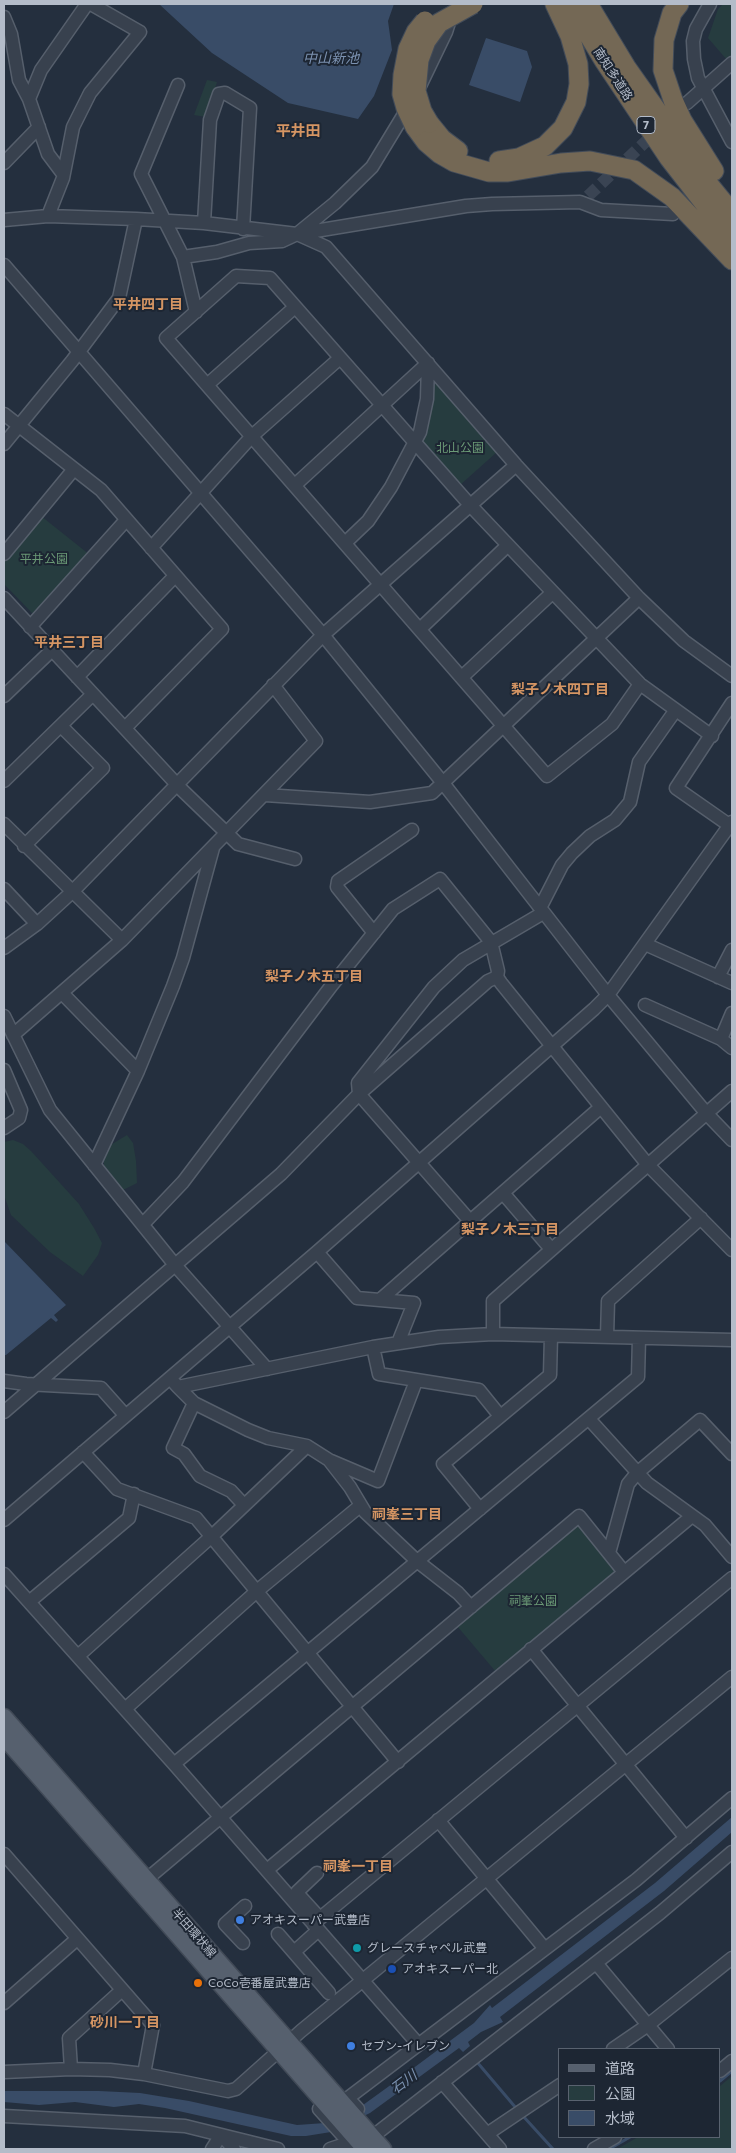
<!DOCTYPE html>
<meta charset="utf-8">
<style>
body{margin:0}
#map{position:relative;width:736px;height:2153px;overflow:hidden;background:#242f3e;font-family:Commissioner,"Noto Sans JP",sans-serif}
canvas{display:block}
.frame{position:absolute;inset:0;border:5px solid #b4bcc9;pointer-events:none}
.legend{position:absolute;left:558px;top:2048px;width:162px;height:90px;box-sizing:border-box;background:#1d2633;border:1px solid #59626f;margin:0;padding:6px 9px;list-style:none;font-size:15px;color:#b4bcc9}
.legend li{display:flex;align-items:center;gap:10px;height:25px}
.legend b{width:25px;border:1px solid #59626f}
</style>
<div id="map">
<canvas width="736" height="2153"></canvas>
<div class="frame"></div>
<ul class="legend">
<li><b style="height:6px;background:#56606e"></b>道路</li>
<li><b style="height:14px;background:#263c3f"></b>公園</li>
<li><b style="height:14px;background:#394c67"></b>水域</li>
</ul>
</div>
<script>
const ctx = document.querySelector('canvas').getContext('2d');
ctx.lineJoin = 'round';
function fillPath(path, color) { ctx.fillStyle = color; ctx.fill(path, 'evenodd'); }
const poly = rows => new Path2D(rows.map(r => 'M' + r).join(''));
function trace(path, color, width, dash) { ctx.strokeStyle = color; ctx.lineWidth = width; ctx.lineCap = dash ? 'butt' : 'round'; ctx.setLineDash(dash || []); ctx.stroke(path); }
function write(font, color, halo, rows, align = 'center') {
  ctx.font = font + ' Commissioner,"Noto Sans JP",sans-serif'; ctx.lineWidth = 4; ctx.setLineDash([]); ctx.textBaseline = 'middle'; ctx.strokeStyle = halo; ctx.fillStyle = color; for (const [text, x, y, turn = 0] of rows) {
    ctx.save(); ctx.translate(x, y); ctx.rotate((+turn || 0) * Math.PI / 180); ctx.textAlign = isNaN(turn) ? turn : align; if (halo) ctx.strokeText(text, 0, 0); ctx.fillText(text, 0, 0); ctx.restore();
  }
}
const green = poly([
 [723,4,732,4,732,56,727,60,708,38,718,9],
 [207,80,217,82,206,117,194,115],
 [437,383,497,452,459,486,422,443,431,389],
 [41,516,90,555,36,613,32,613,4,584,4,562],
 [127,1135,133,1143,136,1161,137,1183,123,1190,104,1168,104,1154,109,1146],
 [13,1140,23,1144,31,1151,79,1204,94,1228,102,1243,98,1255,83,1276,50,1252,11,1215,4,1195,4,1142],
 [576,1526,581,1526,613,1567,614,1572,496,1672,457,1626],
 [732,2076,732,2149,617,2149,638,2137,720,2137,720,2086]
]);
const water = poly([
 [159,4,394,4,388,21,392,50,374,96,358,119,288,103,212,53],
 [486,38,527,51,532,67,520,102,469,85],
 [4,1241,66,1305,54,1315,58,1320,56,1322,51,1318,6,1355,4,1355],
 [732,1817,732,1832,664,1891,500,2017,503,2022,481,2032,468,2042,470,2046,463,2052,459,2048,370,2113,331,2132,306,2136,291,2136,165,2108,139,2104,114,2107,75,2102,39,2105,4,2102,4,2091,99,2091,140,2093,189,2101,297,2125,325,2123,363,2105,392,2084,474,2023,490,2005,492,2008,655,1883]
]);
const stream = poly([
 [477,2062,516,2108],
 [720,2081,732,2071],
 [523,2116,553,2149],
 [611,2148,630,2137]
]);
const minorTunnel = poly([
 [588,196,658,130]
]);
const minor = poly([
 [710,4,696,29,693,41,694,59,698,78,732,142],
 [4,17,11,34,19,80,29,99,48,154,63,174],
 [178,85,141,174,183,257,196,312],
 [420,86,446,32,452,13],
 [29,99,41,70,87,4],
 [687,103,732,63],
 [4,163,39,127],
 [48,216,63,178,73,127,90,93,140,32,91,4],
 [4,220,48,216,136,219,204,223,297,234,466,206,492,204,580,202,601,210,673,214],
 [204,223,210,120,219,94,225,93,250,108,243,229],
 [297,234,326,247,516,465,639,598,684,641,732,676],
 [183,257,217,252,249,243,282,241,297,234,335,203,372,167,409,106],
 [4,265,323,635,443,783,608,995,707,1114,732,1140],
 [207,385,295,307],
 [4,414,101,490,222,629,125,728],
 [4,444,72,361,119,298,136,219],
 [295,485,428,363],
 [345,543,368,521,391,487,420,432,427,399,428,363],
 [151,548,252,436,340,358],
 [4,554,74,469],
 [4,598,182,790,238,844,295,859],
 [30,627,126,520],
 [420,629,507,546],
 [77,677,175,576],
 [462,677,552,593],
 [640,684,612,724,547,776,166,338,236,276,270,278,470,505,640,684,712,736],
 [4,696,52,650],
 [732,703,676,788,732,827],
 [4,781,93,694],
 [265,795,370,802,432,793,639,598],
 [4,824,122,940],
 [24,846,103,768,61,726],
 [4,889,37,924],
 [540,908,562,865,572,853,590,836,615,820,630,802,639,762,675,711],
 [374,933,337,887,338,881,412,830],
 [645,944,732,983],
 [4,948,37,924,72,892,323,635,516,465],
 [718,977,732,950],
 [62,993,138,1071],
 [645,1005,721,1039,732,1048],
 [4,1016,50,1110,175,1265,267,1369],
 [13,1035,122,940,316,741,273,685],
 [721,1039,732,1013],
 [4,1070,21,1110,19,1118,4,1128],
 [94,1165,138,1071,173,986,183,958,213,848],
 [503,1193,551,1249],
 [470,1221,359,1094,358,1083,434,987,463,960,543,913],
 [143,1224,183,1182,332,985,393,909,440,879,491,942,498,971,497,977,501,983,648,1165,732,1250],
 [317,1252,357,1298,414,1303,398,1343],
 [381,1299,601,1107],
 [493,1334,493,1301,732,1091],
 [607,1337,608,1301,701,1218],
 [373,1347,379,1374,479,1390,500,1416],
 [170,1378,178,1387,373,1347,439,1337,493,1334,732,1340],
 [4,1381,26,1384,101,1388,125,1415],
 [178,1387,194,1403,248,1430,268,1438,307,1446,329,1460,350,1487,365,1512,417,1561,458,1593,471,1607],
 [194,1403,173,1448,184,1454,200,1476,231,1491,244,1505],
 [4,1412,281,1174,359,1094,488,981,497,977],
 [589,1419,647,1483,705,1525,732,1557],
 [83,1452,117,1489,196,1518,398,1762],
 [331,1461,378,1481,416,1381],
 [480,1509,443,1464,550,1375,551,1336],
 [4,1520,317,1252,594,1009,608,995,732,822],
 [609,1553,628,1484,637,1473,700,1420,732,1454],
 [4,1574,174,1764,418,2044],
 [29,1602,129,1518,134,1494],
 [531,1649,686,1838],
 [78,1656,212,1536,307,1446],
 [125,1709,257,1591,360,1506],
 [174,1764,638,1377,639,1338],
 [438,1820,545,1949],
 [4,1854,153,2025,144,2074],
 [267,1870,692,1516],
 [147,1879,579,1516,624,1572],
 [297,1892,317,1873],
 [297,1893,317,1915],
 [313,1924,732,1578],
 [278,1934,329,1993],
 [243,1943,225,1924,245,1906],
 [294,1952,314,1934],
 [596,1963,668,2049],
 [4,2003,77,1939],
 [613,2049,648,2025,732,1958],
 [71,2069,69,2038,122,1990],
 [720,2071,732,2061],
 [4,2072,71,2069,110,2070,144,2074,228,2091,236,2089,301,2031,732,1677],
 [442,2082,500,2149],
 [319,2109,345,2138],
 [358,2109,348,2098,636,1880,732,1798],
 [4,2116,185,2126,278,2149],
 [487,2134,560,2085],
 [372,2137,660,1913,732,1852],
 [212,2149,221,2135,234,2149],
 [330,2149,357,2140],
 [594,2149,615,2137]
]);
const major = poly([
 [4,1717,383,2149],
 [4,1737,365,2149]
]);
const highway = poly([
 [570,4,605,62,669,158,732,239],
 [588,4,626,67,710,186,732,213],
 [679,4,672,13,664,40,663,70,673,100,682,120,714,171],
 [429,123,442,139,458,151],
 [415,127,426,142,440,154,454,162,489,172,508,172,561,163,590,161,634,170,672,197,732,260],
 [499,161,519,158,545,146,563,128,576,102,579,84,578,64,570,36,555,4]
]);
const highwayBridge = poly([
 [429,123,422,111,416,91,419,60,426,41,439,23,473,4],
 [415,127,406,108,402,94,403,75,408,49,416,32,425,21]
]);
const markers = [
 [240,1920,5,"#3f7fe0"],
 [357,1948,5,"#0f9aa8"],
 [392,1969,5,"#1a4fb4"],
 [198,1983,5,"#e8710a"],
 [351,2046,5,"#3f7fe0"]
];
const shields = [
 [646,125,18]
];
const shieldNames = [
 ["7",646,125]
];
const streetNames = [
 ["南知多道路",613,74,57],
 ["半田環状線",194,1933,49]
];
const parkNames = [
 ["北山公園",460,448],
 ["平井公園",44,559],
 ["祠峯公園",533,1601]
];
const poiNames = [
 ["アオキスーパー武豊店",250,1920],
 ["グレースチャペル武豊",367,1948],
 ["アオキスーパー北",402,1969],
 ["CoCo壱番屋武豊店",208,1983],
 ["セブン-イレブン",361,2046]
];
const waterNames = [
 ["中山新池",331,58],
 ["石川",404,2082,-37]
];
const neighbourhoodNames = [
 ["平井四丁目",148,304],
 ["平井三丁目",69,642],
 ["梨子ノ木四丁目",560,689],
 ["梨子ノ木五丁目",314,976],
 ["梨子ノ木三丁目",510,1229],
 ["祠峯三丁目",407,1514],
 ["祠峯一丁目",358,1866],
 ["砂川一丁目",125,2022]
];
const quarterNames = [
 ["平井田",298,131]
];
fillPath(green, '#263c3f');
fillPath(water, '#394c67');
trace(stream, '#394c67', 3);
trace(minorTunnel, '#3a4453', 12, [12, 6]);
trace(minor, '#565f6c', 15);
trace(major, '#414a57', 19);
trace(highway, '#434c59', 21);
trace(minor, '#38414e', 12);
trace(major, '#56606e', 16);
trace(highway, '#746855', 19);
trace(highwayBridge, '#434c59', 21, []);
trace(highwayBridge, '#746855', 19);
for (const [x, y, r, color] of markers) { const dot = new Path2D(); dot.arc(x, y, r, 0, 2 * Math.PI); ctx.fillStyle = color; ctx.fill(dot); trace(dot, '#1d2633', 2); }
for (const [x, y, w] of shields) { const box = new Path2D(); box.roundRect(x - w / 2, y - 8.5, w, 17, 4); ctx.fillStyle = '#1d2633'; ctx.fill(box); trace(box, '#b4bcc9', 1); }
write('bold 11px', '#b4bcc9', null, shieldNames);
write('12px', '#b4bcc9', '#1d2633', streetNames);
write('12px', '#6b9a76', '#1d2633', parkNames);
write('12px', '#b4bcc9', '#1d2633', poiNames, 'left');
write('italic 14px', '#7c92b1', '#1d2633', waterNames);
write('bold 14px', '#d59563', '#1d2633', neighbourhoodNames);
write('bold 15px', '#d59563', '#1d2633', quarterNames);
</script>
